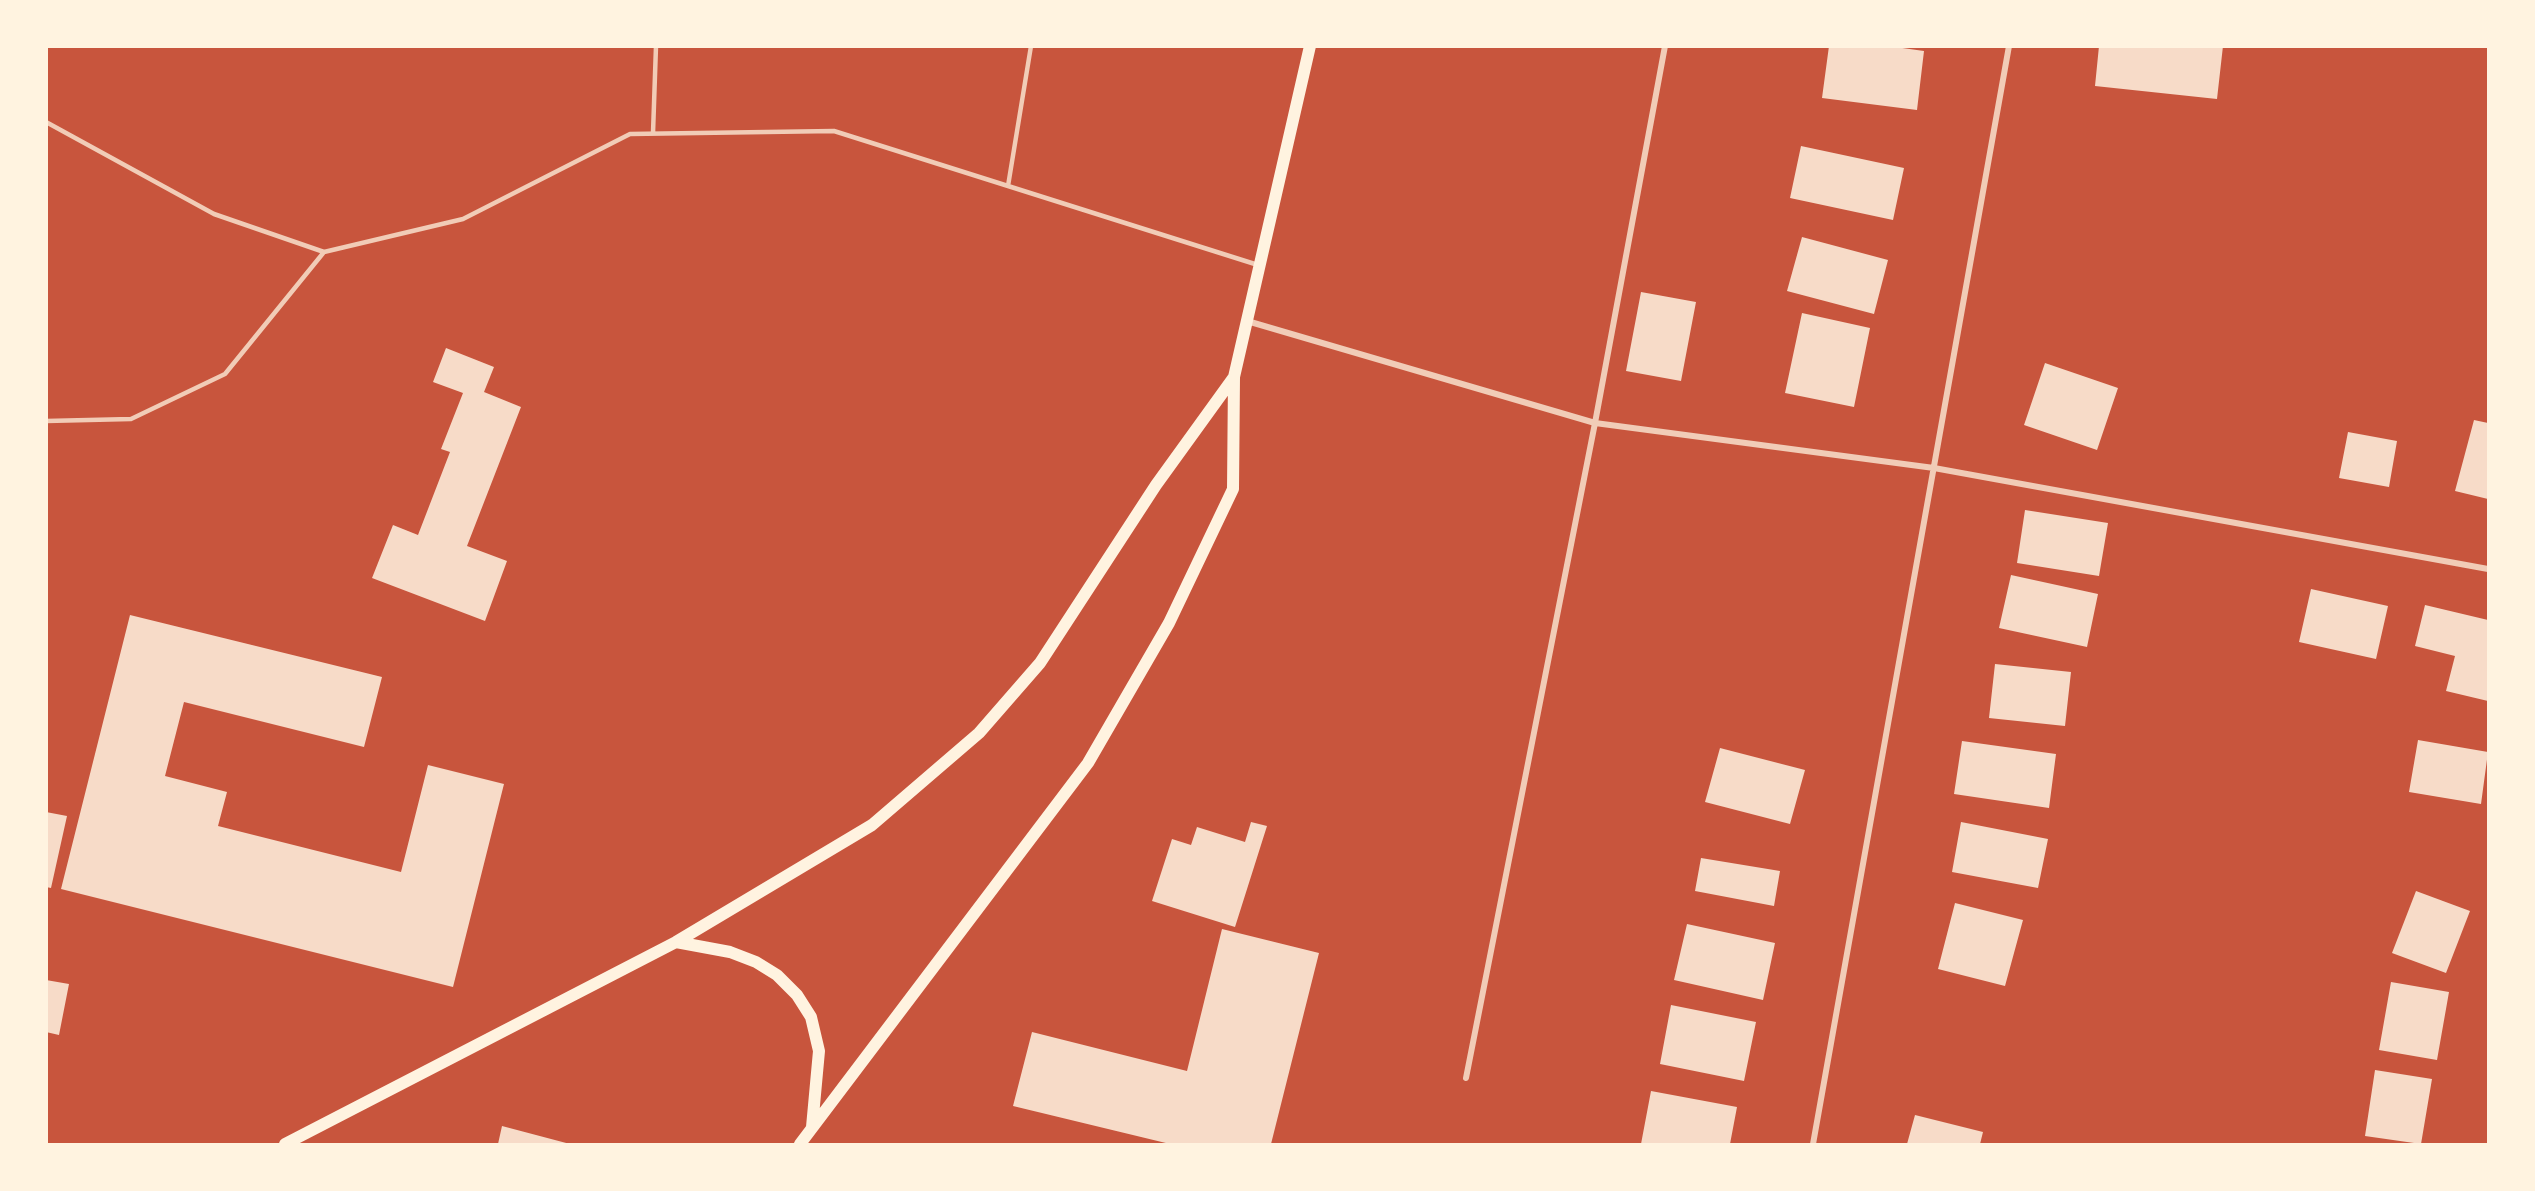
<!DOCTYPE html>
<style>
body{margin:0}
#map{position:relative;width:2535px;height:1191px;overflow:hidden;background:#c8553d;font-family:Bitter,serif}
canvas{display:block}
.frame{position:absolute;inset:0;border:48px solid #fff3e0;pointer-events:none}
</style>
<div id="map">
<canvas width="2535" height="1191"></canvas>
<div class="frame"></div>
</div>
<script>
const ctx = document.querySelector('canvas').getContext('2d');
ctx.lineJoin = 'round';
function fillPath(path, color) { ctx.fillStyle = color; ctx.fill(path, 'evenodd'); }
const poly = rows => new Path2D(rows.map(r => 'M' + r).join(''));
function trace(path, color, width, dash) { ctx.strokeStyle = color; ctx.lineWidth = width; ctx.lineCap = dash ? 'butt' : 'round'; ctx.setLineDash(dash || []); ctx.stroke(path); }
const building = poly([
 [1829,46,1888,46,1924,51,1917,110,1822,98],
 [2099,46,2223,46,2217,99,2095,86],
 [1801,146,1904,168,1893,220,1790,198],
 [1802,237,1888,260,1874,314,1787,291],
 [1641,292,1696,302,1681,381,1626,371],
 [1802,313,1870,328,1854,407,1785,393],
 [446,348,494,367,484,392,521,407,467,546,507,561,485,621,372,578,393,525,418,535,450,452,441,449,463,393,433,382],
 [2045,363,2118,388,2097,450,2024,425],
 [2474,420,2488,423,2488,499,2455,491],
 [2348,432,2397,441,2389,487,2339,478],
 [2025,510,2108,523,2099,576,2017,563],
 [2011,575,2098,594,2087,647,1999,628],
 [2311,589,2388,606,2376,659,2299,642],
 [2425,605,2488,620,2488,701,2446,691,2455,656,2415,646],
 [130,615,382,677,364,747,184,702,165,776,227,792,218,826,401,872,428,765,504,784,453,987,61,889],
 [1995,664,2071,672,2065,726,1989,718],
 [2418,740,2488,752,2481,804,2409,792],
 [1962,741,2056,754,2049,808,1954,794],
 [1720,748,1805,770,1790,824,1705,802],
 [46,812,67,816,51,888,46,887],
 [1251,822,1267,826,1235,927,1152,901,1172,839,1191,845,1197,827,1245,842],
 [1961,822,2048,839,2038,888,1952,872],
 [1701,858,1780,871,1774,906,1695,891],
 [2416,891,2470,911,2446,973,2392,953],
 [1955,903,2023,920,2005,986,1938,969],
 [1687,924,1775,943,1763,1000,1674,980],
 [1222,929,1319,953,1271,1144,1170,1144,1013,1106,1032,1032,1187,1071],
 [46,980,69,984,59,1035,46,1032],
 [2391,982,2449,992,2437,1060,2379,1050],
 [1671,1005,1756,1022,1744,1081,1660,1064],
 [2375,1070,2432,1079,2421,1144,2365,1136],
 [1651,1091,1737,1107,1730,1144,1641,1144],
 [1915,1115,1983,1132,1980,1144,1907,1144],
 [502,1126,570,1144,498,1144]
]);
const service = poly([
 [46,122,214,214,324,252,463,219,630,134,834,131,1258,265],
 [653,133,656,46],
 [1008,186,1031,46],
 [46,421,131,419,225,374,324,252]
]);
const minor = poly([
 [1247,321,1595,423,1934,468,2488,569],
 [1466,1078,1595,423,1665,46],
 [1813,1144,2009,46]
]);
const secondary = poly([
 [676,942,730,952,756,962,777,975,797,995,811,1017,819,1051,812,1127],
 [285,1144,676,942,872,825,979,733,1040,663,1156,485,1234,377],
 [800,1144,1088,763,1169,623,1233,489,1234,377,1310,46]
]);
fillPath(building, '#f7dbc8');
trace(service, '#f1ccb7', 4.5);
trace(minor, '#f1ccb7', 6);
trace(secondary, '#fff3e0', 12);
</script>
